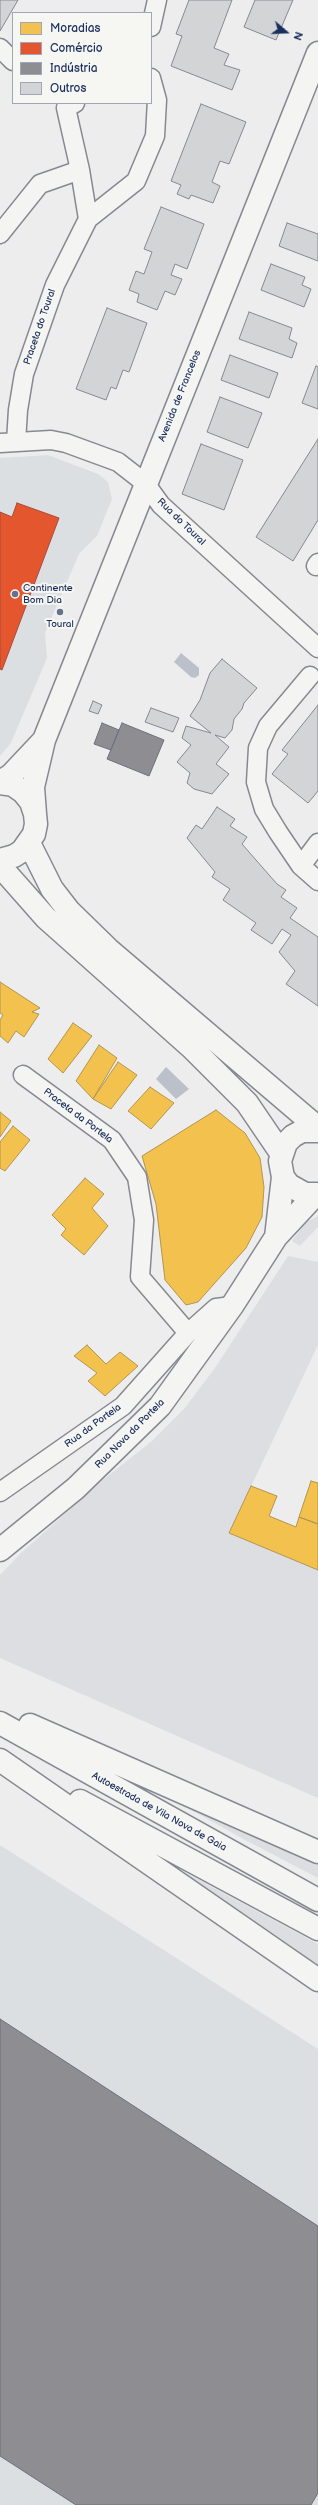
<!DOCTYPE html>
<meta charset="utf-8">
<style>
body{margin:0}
#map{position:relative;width:318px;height:2505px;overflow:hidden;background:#ededed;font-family:"Balsamiq Sans",sans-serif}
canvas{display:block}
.legend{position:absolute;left:12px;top:12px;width:140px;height:92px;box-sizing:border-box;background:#f6f6f2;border:1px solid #9ea6b7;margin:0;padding:5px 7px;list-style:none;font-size:12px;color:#1b2f5e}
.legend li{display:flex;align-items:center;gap:8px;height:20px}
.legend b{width:20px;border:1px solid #9ea6b7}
.north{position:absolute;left:266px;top:12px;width:40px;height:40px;-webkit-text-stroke:3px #f6f6f2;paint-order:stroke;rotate:109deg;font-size:11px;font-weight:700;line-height:16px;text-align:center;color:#1b2f5e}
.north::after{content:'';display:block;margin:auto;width:14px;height:18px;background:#1b2f5e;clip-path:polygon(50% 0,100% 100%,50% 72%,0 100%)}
</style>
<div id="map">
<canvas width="318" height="2505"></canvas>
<ul class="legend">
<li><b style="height:11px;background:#f2c14e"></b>Moradias</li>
<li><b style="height:11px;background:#e4572e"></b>Comércio</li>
<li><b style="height:11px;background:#8d8d92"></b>Indústria</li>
<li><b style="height:11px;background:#d3d4d6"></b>Outros</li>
</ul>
<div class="north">N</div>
</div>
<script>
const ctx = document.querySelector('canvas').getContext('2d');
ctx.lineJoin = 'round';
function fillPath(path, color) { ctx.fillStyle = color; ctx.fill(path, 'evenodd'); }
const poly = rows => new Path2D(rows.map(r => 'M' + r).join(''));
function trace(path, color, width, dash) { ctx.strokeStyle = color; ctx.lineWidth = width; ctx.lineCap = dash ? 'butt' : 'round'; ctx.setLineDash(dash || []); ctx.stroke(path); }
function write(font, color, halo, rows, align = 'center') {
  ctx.font = font + ' "Balsamiq Sans",sans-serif'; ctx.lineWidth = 4; ctx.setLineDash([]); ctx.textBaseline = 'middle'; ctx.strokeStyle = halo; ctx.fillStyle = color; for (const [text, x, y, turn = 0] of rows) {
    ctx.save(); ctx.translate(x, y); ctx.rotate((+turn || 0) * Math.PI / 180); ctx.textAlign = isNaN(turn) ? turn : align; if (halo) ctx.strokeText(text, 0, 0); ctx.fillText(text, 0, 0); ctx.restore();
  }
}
const built = poly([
 [48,455,98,474,108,482,112,499,97,536,79,554,45,633,47,658,11,743,0,756,0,458],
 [0,1845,318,2049,318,2505,0,2505]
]);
const green = poly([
 [318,1216,318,1227,300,1246,292,1241,306,1222],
 [288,1256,318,1262,318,1345,229,1533,318,1570,318,1798,0,1658,0,1575,20,1554,104,1479,152,1441,184,1409,215,1368],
 [166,1796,318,1860,318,1878,247,1841],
 [132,1844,318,1944,318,1970]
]);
const water = poly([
 [181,653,199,668,199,675,195,678,191,677,174,662],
 [166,1067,189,1089,176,1099,156,1079]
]);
const homes = poly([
 [0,982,40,1008,32,1012,39,1014,24,1037,16,1031,8,1043,0,1036,0,1020,3,1015,0,1013,0,982],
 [73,1023,92,1036,63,1073,48,1059,73,1023],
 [99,1045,117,1058,93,1099,76,1081,99,1045],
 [118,1062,137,1075,111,1109,93,1099,118,1062],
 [150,1087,174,1103,151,1129,128,1111,150,1087],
 [216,1110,245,1133,260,1158,264,1187,262,1217,246,1248,198,1302,186,1305,165,1280,156,1204,142,1156,216,1110],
 [0,1112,11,1121,0,1137,0,1112],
 [13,1126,30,1140,5,1171,0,1168,0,1142,13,1126],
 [85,1178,104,1194,92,1208,108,1226,84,1255,61,1235,66,1229,52,1215,85,1178],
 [87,1345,106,1364,120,1352,138,1366,105,1396,88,1381,97,1373,74,1356,87,1345],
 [311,1481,318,1483,318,1524,299,1517,311,1481],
 [251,1486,277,1496,269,1516,296,1527,299,1517,318,1524,318,1570,229,1533,251,1486]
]);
const shops = poly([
 [17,503,59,518,2,670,0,669,0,512,12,517,17,503]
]);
const industry = poly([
 [102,723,119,730,111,750,94,744,102,723],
 [122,723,164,740,149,776,107,759,122,723],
 [0,2019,318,2226,318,2493,311,2505,76,2505,0,2456,0,2019]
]);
const building = poly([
 [0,0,18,0,0,31,0,0],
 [189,0,232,0,214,48,229,54,224,65,240,70,232,90,171,66,182,36,176,34,189,0],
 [255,0,293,0,276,40,244,27,255,0],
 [201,104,246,122,229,164,220,161,212,182,220,186,213,203,191,195,189,199,177,194,181,185,171,181,201,104],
 [161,207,204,224,187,269,175,264,171,275,182,279,175,295,165,291,157,310,137,302,139,294,129,290,136,271,144,274,152,252,144,249,161,207],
 [287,223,318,234,318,261,279,246,287,223],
 [271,264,305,277,302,285,311,289,304,307,261,290,271,264],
 [107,308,147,323,129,372,123,370,116,389,111,387,106,400,76,389,107,308],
 [249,312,292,328,289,339,297,343,292,358,239,339,249,312],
 [230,355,278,373,269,398,221,380,230,355],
 [316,366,318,367,318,409,302,403,316,366],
 [220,397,262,413,248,448,207,432,220,397],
 [318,439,318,520,293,561,256,537,318,439],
 [201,444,243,460,224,510,182,494,201,444],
 [222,659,257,688,244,703,242,709,234,719,232,730,225,738,215,735,229,747,216,764,229,774,212,794,194,789,187,783,190,773,177,762,191,745,182,738,186,726,211,733,190,716,200,700,210,673,222,659],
 [93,701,102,705,98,714,89,711,93,701],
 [318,705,318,791,308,803,272,774,288,754,282,750,318,705],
 [151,708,179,718,173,732,145,722,151,708],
 [217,807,235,819,230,826,247,837,242,844,277,884,286,890,281,897,297,908,290,918,318,937,318,1006,286,984,295,971,279,952,291,935,282,929,272,944,251,930,256,923,223,900,230,889,212,877,215,872,187,838,196,825,202,829,217,807]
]);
const street = poly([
 [151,27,157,0],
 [0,48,13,61],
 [75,103,66,108,80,170,88,219],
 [0,234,40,184,80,170],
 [16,442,18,410,24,374,55,285,88,219,136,181,155,136,157,100,151,78],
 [0,443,51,440,66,443,118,462,145,483,161,505,318,648],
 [316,566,318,563],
 [310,676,268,726,258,748,256,782,264,809,278,832,301,866,318,881],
 [301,866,318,843],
 [23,1075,112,1140,137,1177,144,1220,140,1277,188,1333],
 [0,1492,123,1406,188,1333,216,1308,232,1306]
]);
const secondary = poly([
 [0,782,11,775,43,741],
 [0,783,13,785,23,792,31,802,35,814,36,824,34,834,22,851,14,856,0,860],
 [35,814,33,787,44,740,318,53],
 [29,843,52,889,69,911,108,949,318,1128],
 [0,866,46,918,192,1048,247,1103,281,1153],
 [318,1131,302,1131,293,1136,286,1143,280,1161,283,1177,289,1185,305,1194,318,1194],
 [276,1237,283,1177],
 [0,1550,76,1488,160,1406,232,1306,276,1237,315,1195]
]);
const highway = poly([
 [0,1723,318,1900],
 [30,1725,318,1852],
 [0,1760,318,1980],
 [80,1801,318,1929]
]);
const markers = [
 [15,594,4,"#647290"],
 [60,612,4,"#647290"]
];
const streetNames = [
 ["Praceta do Toural",40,327,-71],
 ["Avenida de Francelos",180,396,-68],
 ["Rua do Toural",181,522,44],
 ["Praceta da Portela",78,1116,37],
 ["Rua da Portela",93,1426,-36],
 ["Rua Nova da Portela",130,1434,-45],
 ["Autoestrada de Vila Nova de Gaia",159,1812,29]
];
const poiNames = [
 ["Continente",23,588],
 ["Bom Dia",23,600],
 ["Toural",60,624,"center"]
];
fillPath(built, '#dcdfe1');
fillPath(green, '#dcdee1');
fillPath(water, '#bbc0cb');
fillPath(homes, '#f2c14e');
trace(homes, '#b29553', 1);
fillPath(shops, '#e4572e');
trace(shops, '#a84b3c', 1);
fillPath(industry, '#8d8d92');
trace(industry, '#6b7182', 1);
fillPath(building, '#d3d4d6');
trace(building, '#868992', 1);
trace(street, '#868992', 21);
trace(secondary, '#868992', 25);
trace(highway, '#868992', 25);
trace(street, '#f4f4f2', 18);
trace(secondary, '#f4f4f2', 22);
trace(highway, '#f4f4f2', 22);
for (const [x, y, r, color] of markers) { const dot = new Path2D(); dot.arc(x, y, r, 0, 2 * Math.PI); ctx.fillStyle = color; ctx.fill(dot); trace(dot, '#f6f6f2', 1.5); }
write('10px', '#1b2f5e', '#f6f6f2', streetNames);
write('10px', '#1b2f5e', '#f6f6f2', poiNames, 'left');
</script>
